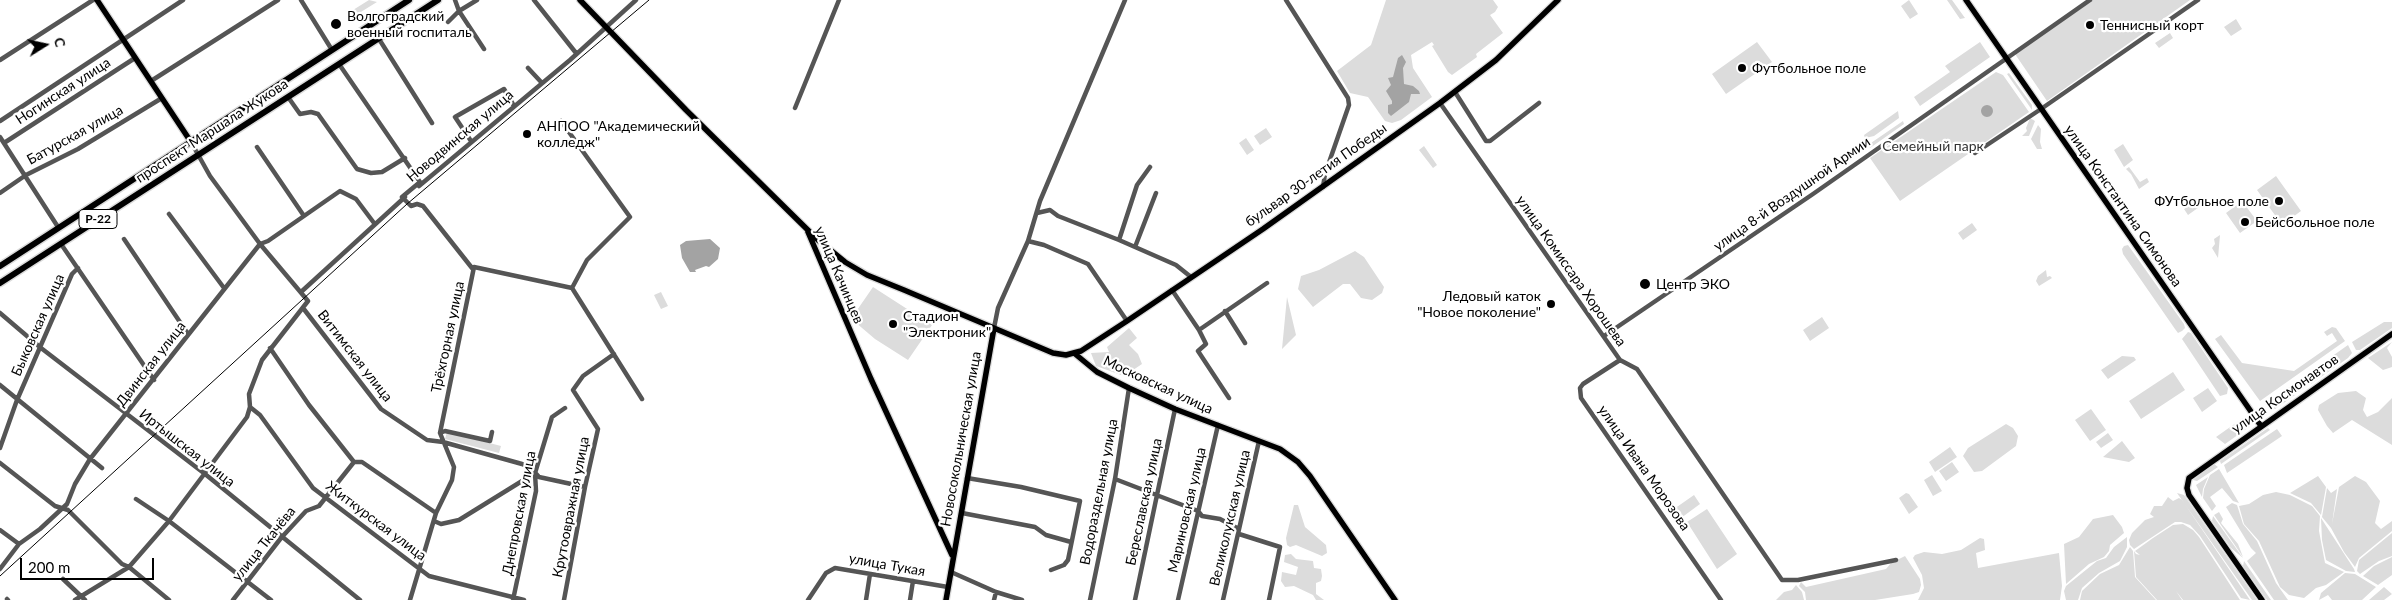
<!DOCTYPE html>
<meta charset="utf-8">
<style>
body{margin:0}
#map{position:relative;width:2392px;height:600px;overflow:hidden;background:#fff;font-family:Lato,sans-serif}
canvas{display:block}
.north{position:absolute;left:20px;top:20px;width:50px;height:50px;-webkit-text-stroke:4px #fff;paint-order:stroke;rotate:80deg;font-size:14px;font-weight:700;line-height:20px;text-align:center;color:#000}
.north::after{content:'';display:block;margin:auto;width:18px;height:22px;background:#000;clip-path:polygon(50% 0,100% 100%,50% 72%,0 100%)}
.scale{position:absolute;left:20px;top:558px;width:134px;height:22px;box-sizing:border-box;border:2px solid #000;border-top:0;padding-left:6px;font-size:15px;line-height:18px;white-space:nowrap;color:#000;-webkit-text-stroke:4px #fff;paint-order:stroke}
</style>
<div id="map">
<canvas width="2392" height="600"></canvas>
<div class="north">С</div>
<div class="scale">200 m</div>
</div>
<script>
const ctx = document.querySelector('canvas').getContext('2d');
ctx.lineJoin = 'round';
function fillPath(path, color) { ctx.fillStyle = color; ctx.fill(path, 'evenodd'); }
const poly = rows => new Path2D(rows.map(r => 'M' + r).join(''));
function trace(path, color, width, dash) { ctx.strokeStyle = color; ctx.lineWidth = width; ctx.lineCap = dash ? 'butt' : 'round'; ctx.setLineDash(dash || []); ctx.stroke(path); }
function write(font, color, halo, rows, align = 'center') {
  ctx.font = font + ' Lato,sans-serif'; ctx.lineWidth = 4.5; ctx.setLineDash([]); ctx.textBaseline = 'middle'; ctx.strokeStyle = halo; ctx.fillStyle = color; for (const [text, x, y, turn = 0] of rows) {
    ctx.save(); ctx.translate(x, y); ctx.rotate((+turn || 0) * Math.PI / 180); ctx.textAlign = isNaN(turn) ? turn : align; if (halo) ctx.strokeText(text, 0, 0); ctx.fillText(text, 0, 0); ctx.restore();
  }
}
const green = poly([
 [369,0,377,2,356,15,353,10],
 [1386,0,1493,0,1498,7,1495,12,1490,15,1503,33,1476,54,1477,57,1452,75,1448,72,1432,46,1434,45,1432,42,1411,55,1413,68,1432,97,1401,120,1392,123,1385,121,1368,97,1350,93,1337,71,1371,45],
 [1909,0,1918,14,1910,19,1901,6],
 [1947,0,1952,0,1965,18,1960,19],
 [2093,0,2190,0,2047,101,2015,54],
 [2236,19,2242,29,2231,36,2224,27],
 [2170,33,2173,38,2159,48,2155,43],
 [1757,42,1772,62,1726,94,1712,74],
 [1980,42,1990,57,1920,106,1914,97,1950,72,1945,66],
 [1996,72,2003,75,2029,112,1900,201,1870,158],
 [2009,73,2032,105,2032,110,2007,74],
 [1898,111,1899,118,1874,136,1865,138,1864,135],
 [2030,118,2035,121,2029,136,2022,136,2027,131,2026,128],
 [1903,121,1904,124,1870,148,1868,145],
 [2038,125,2041,129,2040,142,2042,149,2037,149,2031,139],
 [1266,128,1272,137,1260,145,1254,136],
 [1246,138,1254,150,1247,155,1239,143],
 [2123,144,2133,160,2124,167,2114,150],
 [1424,146,1437,165,1433,168,1419,150],
 [2129,167,2140,182,2147,178,2149,182,2139,189,2131,174,2126,169],
 [2276,176,2301,211,2282,225,2257,190],
 [2198,200,2202,205,2188,215,2184,209],
 [2242,201,2257,221,2240,233,2226,213],
 [1972,223,1977,230,1963,240,1958,233],
 [2220,235,2218,258,2212,248,2215,244,2214,239],
 [2128,245,2184,324,2185,328,2182,331,2178,333,2175,329,2123,254,2122,249,2124,246],
 [1355,251,1364,257,1384,287,1382,293,1372,300,1361,298,1350,284,1343,284,1313,307,1298,289,1301,276,1319,270],
 [2046,270,2047,277,2050,276,2052,278,2039,286,2036,281,2038,276],
 [873,287,932,325,908,360,875,339,855,322,853,316],
 [661,292,668,306,661,309,654,295],
 [1287,297,1296,335,1282,349],
 [1822,317,1829,328,1810,341,1803,330],
 [2384,322,2392,322,2392,328,2360,350,2356,350,2352,342],
 [2332,327,2336,328,2345,341,2260,401,2215,339,2221,335,2242,363,2294,371,2337,341,2332,333,2327,336,2324,332],
 [1129,328,1137,338,1129,345,1138,354,1142,364,1124,376,1096,366,1091,353,1109,352,1107,347],
 [2188,332,2191,333,2228,388,2227,394,2220,396,2182,339],
 [2392,342,2387,348,2392,357,2392,367,2383,370,2368,358],
 [2348,345,2352,353,2348,358,2311,384,2311,382,2296,394,2284,391,2312,371,2311,377,2311,380,2314,369],
 [2122,356,2134,357,2136,360,2108,379,2101,370],
 [2173,372,2185,390,2141,419,2129,401],
 [2208,388,2217,401,2202,412,2193,398],
 [2283,391,2295,395,2275,409,2269,409,2265,404],
 [2356,391,2366,398,2363,410,2367,417,2378,412,2392,398,2392,445,2352,420,2333,433,2327,426,2318,410,2319,405,2338,393],
 [2091,409,2106,430,2090,441,2075,420],
 [2243,418,2249,427,2225,444,2216,437],
 [2006,424,2013,428,2018,436,2016,446,1982,471,1974,472,1963,456,1968,448],
 [2268,428,2270,430,2221,464,2220,461],
 [2277,429,2282,436,2227,473,2224,465],
 [447,432,501,446,499,453,445,439],
 [2108,433,2113,440,2101,448,2096,442],
 [2122,441,2135,458,2129,462,2103,457],
 [1950,447,1957,457,1935,472,1929,462],
 [1952,462,1959,472,1946,481,1939,471],
 [2214,464,2218,467,2197,481,2193,480],
 [2219,469,2239,503,2233,501,2222,488,2210,497,2216,506,2212,511,2203,498,2204,489,2210,475],
 [1932,475,1942,491,1933,496,1924,480],
 [2318,476,2326,487,2321,515,2311,503,2290,493],
 [2355,476,2366,482,2380,501,2375,523,2381,529,2392,521,2392,531,2359,558,2355,567,2344,552,2331,528,2322,517,2327,488,2331,493,2337,489,2332,524,2339,487],
 [2208,477,2203,489,2202,497,2196,485],
 [2276,492,2290,495,2312,506,2320,516,2319,531,2325,563,2344,572,2326,585,2316,588,2304,598,2289,595,2280,587,2259,541,2244,524,2239,506,2249,504,2263,495],
 [1906,493,1909,494,1918,507,1909,514,1899,498],
 [2177,493,2184,495,2257,600,2252,600],
 [1694,495,1700,504,1681,518,1674,509],
 [2168,497,2173,501,2179,498,2182,500,2250,600,2241,598,2200,536,2190,525,2181,522,2175,522,2134,549,2130,545,2129,540,2132,533,2145,520,2154,517,2150,514,2154,506,2162,506],
 [2232,503,2237,505,2243,524,2257,541,2276,583,2288,600,2274,600,2247,561,2256,553,2251,548,2226,507],
 [1294,505,1298,505,1305,527,1326,545,1327,553,1322,556,1296,545,1290,547,1287,545,1286,538],
 [1707,509,1737,554,1717,569,1687,522],
 [2219,512,2223,519,2221,523,2238,544,2243,557,2214,515],
 [2113,515,2122,527,2124,533,2110,545,2109,551,2104,557,2089,564,2066,584,2064,544,2079,537,2093,519],
 [2213,516,2243,558,2231,548,2212,521],
 [2321,518,2354,569,2355,572,2346,571,2326,560,2322,540],
 [2183,524,2193,530,2199,537,2240,600,2183,600,2176,591,2182,600,2157,600,2136,577,2134,551,2136,554,2140,555,2135,551,2153,538,2173,525],
 [2392,533,2392,556,2379,561,2360,574,2357,571,2359,560],
 [2127,537,2127,547,2120,561,2099,573,2082,588,2078,600,2066,600,2064,591,2066,586,2097,561,2106,558,2114,547],
 [1980,538,1984,539,1985,550,1976,553,1978,568,2059,553,2062,586,2060,600,1918,600,1924,588,1922,575,1913,558,1915,555,1924,552,1942,554,1961,550],
 [2130,547,2133,551,2135,577,2156,600,2080,600,2082,591,2100,574,2119,565],
 [1291,554,1296,559,1313,561,1314,568,1321,569,1322,576,1321,581,1316,583,1316,594,1324,600,1316,600,1313,595,1294,586,1285,587,1281,581,1282,572,1296,575,1298,567,1284,562,1285,555],
 [1905,556,1920,579,1921,585,1919,592,1913,594,1875,600,1806,600,1805,592,1799,586,1801,582,1806,587,1886,569,1891,563],
 [2392,557,2392,575,2378,585,2363,576,2374,566],
 [2244,561,2271,600,2267,600,2243,566],
 [2345,573,2355,574,2376,587,2362,600,2332,600,2328,595,2319,600,2321,593],
 [1796,585,1802,592,1804,600,1776,600,1784,592,1792,590],
 [2384,587,2392,594,2384,600,2369,600]
]);
const water = poly([
 [1402,55,1406,62,1403,68,1404,84,1413,86,1419,91,1420,94,1411,94,1409,102,1391,116,1388,113,1388,105,1392,104,1392,101,1386,91,1391,85,1388,78,1393,77,1398,58],
 '1981 111a6 6 0 1 1 12 0a6 6 0 1 1-12 0Z',
 [710,239,720,248,718,259,709,267,706,266,695,270,696,272,690,272,682,258,680,245,686,241]
]);
const minor = poly([
 [301,0,332,50],
 [455,0,459,11,484,49],
 [534,0,576,53],
 [1286,0,1348,98,1349,105,1325,174,1323,187],
 [448,22,459,11,477,0],
 [379,39,432,123],
 [0,60,93,0],
 [339,64,420,182,402,197,411,206,417,204,423,206,472,268,474,267,440,433,454,467,452,480,436,513,410,600],
 [528,68,542,83],
 [151,81,278,0],
 [1455,92,1486,141,1490,141,1539,103],
 [288,97,300,114,311,112,318,114,357,169,371,173,382,172,405,158],
 [1440,103,1620,360,1637,369,1782,580,1798,580,1896,560],
 [795,108,839,0],
 [0,121,183,0],
 [561,121,630,217,587,260,572,288],
 [0,137,58,227],
 [471,141,455,117,504,89,514,106],
 [4,143,135,58],
 [257,147,304,216],
 [1975,153,2041,109,2198,0],
 [419,186,570,60,636,0],
 [0,193,26,175,78,149,162,98],
 [1156,193,1135,247,1176,265,1191,277],
 [1037,213,1050,210,1058,216,1119,240,1137,185,1150,167],
 [169,214,224,288],
 [124,239,188,334],
 [1119,240,1135,247],
 [1028,241,1044,245,1088,264,1127,321],
 [61,244,154,380],
 [474,267,572,288,642,399],
 [1172,290,1199,330,1267,283],
 [301,292,405,197],
 [303,308,381,409,427,440,443,442,522,464,531,468,539,477,585,487],
 [1225,311,1245,343],
 [0,313,41,348,205,474,360,600],
 [994,328,998,308,1028,241,1040,201,1125,0],
 [1199,330,1206,344,1198,351,1229,398],
 [1604,336,1813,194,2090,0],
 [270,348,309,405,354,462,362,462,436,513],
 [1620,360,1583,384,1580,388,1581,398,1721,600],
 [0,385,102,468],
 [250,407,260,415,313,488,429,576,524,600],
 [440,433,445,431,490,441,492,432],
 [0,448,17,400,72,274,78,268],
 [0,463,55,506,68,510,122,564,129,567,169,600],
 [967,478,1021,487,1080,501,1068,560,1064,565,1051,570],
 [1115,479,1198,511,1202,516,1220,519,1237,528,1239,534,1280,547,1269,600],
 [136,499,169,521,271,600],
 [962,513,1035,527,1046,535,1071,542],
 [434,521,441,524,459,520,535,473],
 [0,530,19,544],
 [0,569,19,544,40,529,67,504,75,484,90,459,260,244,268,241,340,191,356,199,374,223],
 [951,572,996,592,1022,600],
 [63,579,85,600],
 [7,599,8,600],
 [75,600,129,567,169,521,247,417,250,407,249,394,262,360,308,301,260,244,210,176,191,142],
 [233,600,281,538,306,511,319,506,354,462],
 [513,600,536,491,535,473,552,417,565,408],
 [564,600,585,487,598,429,573,390,583,376,614,354],
 [808,600,826,573,835,568,948,587],
 [866,600,870,574],
 [910,600,913,581],
 [994,600,996,592],
 [1090,600,1115,479,1129,388],
 [1135,600,1175,409],
 [1178,600,1218,425],
 [1223,600,1259,441]
]);
const major = poly([
 [97,0,191,142],
 [580,0,686,110,818,240,845,262,867,275,904,290,1053,353,1066,355,1081,351,1127,321,1263,229,1440,103,1496,60,1558,0],
 [1966,0,2261,426],
 [808,232,871,379,952,555],
 [1074,353,1097,372,1129,388,1175,409,1280,449,1298,462,1310,476,1395,600],
 [946,600,994,328],
 [2262,600,2189,495,2187,488,2189,478,2392,334]
]);
const highway = poly([
 [0,266,409,0],
 [0,283,438,0]
]);
const tram = poly([
 [0,576,407,204,649,0]
]);
const markers = [
 [336,24,6,"#000"],
 [2090,25,5,"#000"],
 [1742,68,5,"#000"],
 [527,134,5,"#000"],
 [2279,201,5,"#000"],
 [2245,222,5,"#000"],
 [1645,284,6,"#000"],
 [1551,304,5,"#000"],
 [893,324,5,"#000"]
];
const shields = [
 [98,219,38]
];
const shieldNames = [
 ["Р-22",98,219]
];
const poiNames = [
 ["Волгоградский",347,16],
 ["военный госпиталь",347,32],
 ["Теннисный корт",2100,25],
 ["Футбольное поле",1752,68],
 ["АНПОО \"Академический",537,126],
 ["колледж\"",537,142],
 ["ФУтбольное поле",2269,201,"right"],
 ["Бейсбольное поле",2255,222],
 ["Центр ЭКО",1656,284],
 ["Ледовый каток",1541,296,"right"],
 ["\"Новое поколение\"",1541,312,"right"],
 ["Стадион",903,316],
 ["\"Электроник\"",903,332]
];
const streetNames = [
 ["Ногинская улица",63,91,-33],
 ["проспект Маршала Жукова",212,131,-33],
 ["Батурская улица",75,135,-29],
 ["Новодвинская улица",460,136,-40],
 ["бульвар 30-летия Победы",1316,175,-35],
 ["улица 8-й Воздушной Армии",1792,194,-35],
 ["улица Константина Симонова",2123,206,55],
 ["улица Комиссара Хорошева",1571,271,55],
 ["улица Качинцев",839,275,67],
 ["Быковская улица",38,325,-66],
 ["Трёхгорная улица",448,337,-78],
 ["Витимская улица",355,356,52],
 ["Двинская улица",151,364,-52],
 ["Московская улица",1158,385,25],
 ["улица Космонавтов",2285,394,-35],
 ["Новосокольническая улица",961,439,-80],
 ["Иртышская улица",187,448,38],
 ["улица Ивана Морозова",1644,468,55],
 ["Водораздельная улица",1099,492,-79],
 ["Береславская улица",1144,502,-78],
 ["Крутоовражная улица",571,507,-79],
 ["Мариновская улица",1187,510,-77],
 ["Днепровская улица",519,513,-79],
 ["Великолукская улица",1230,518,-77],
 ["Житкурская улица",376,521,37],
 ["улица Ткачёва",264,544,-51],
 ["улица Тукая",887,565,10]
];
const parkNames = [
 ["Семейный парк",1933,146]
];
fillPath(green, '#dcdcdc');
fillPath(water, '#a3a3a3');
trace(major, '#dbdbdb', 8);
trace(highway, '#dbdbdb', 9);
trace(minor, '#555', 4.5);
trace(major, '#000', 5.5);
trace(highway, '#000', 6);
trace(tram, '#000', 1);
for (const [x, y, r, color] of markers) { const dot = new Path2D(); dot.arc(x, y, r, 0, 2 * Math.PI); ctx.fillStyle = color; ctx.fill(dot); trace(dot, '#fff', 2); }
for (const [x, y, w] of shields) { const box = new Path2D(); box.roundRect(x - w / 2, y - 9.5, w, 19, 4); ctx.fillStyle = '#fff'; ctx.fill(box); trace(box, '#000', 1); }
write('bold 12px', '#000', null, shieldNames);
write('14px', '#000', '#fff', poiNames, 'left');
write('14px', '#000', '#fff', streetNames);
write('14px', '#333', '#fff', parkNames);
</script>
